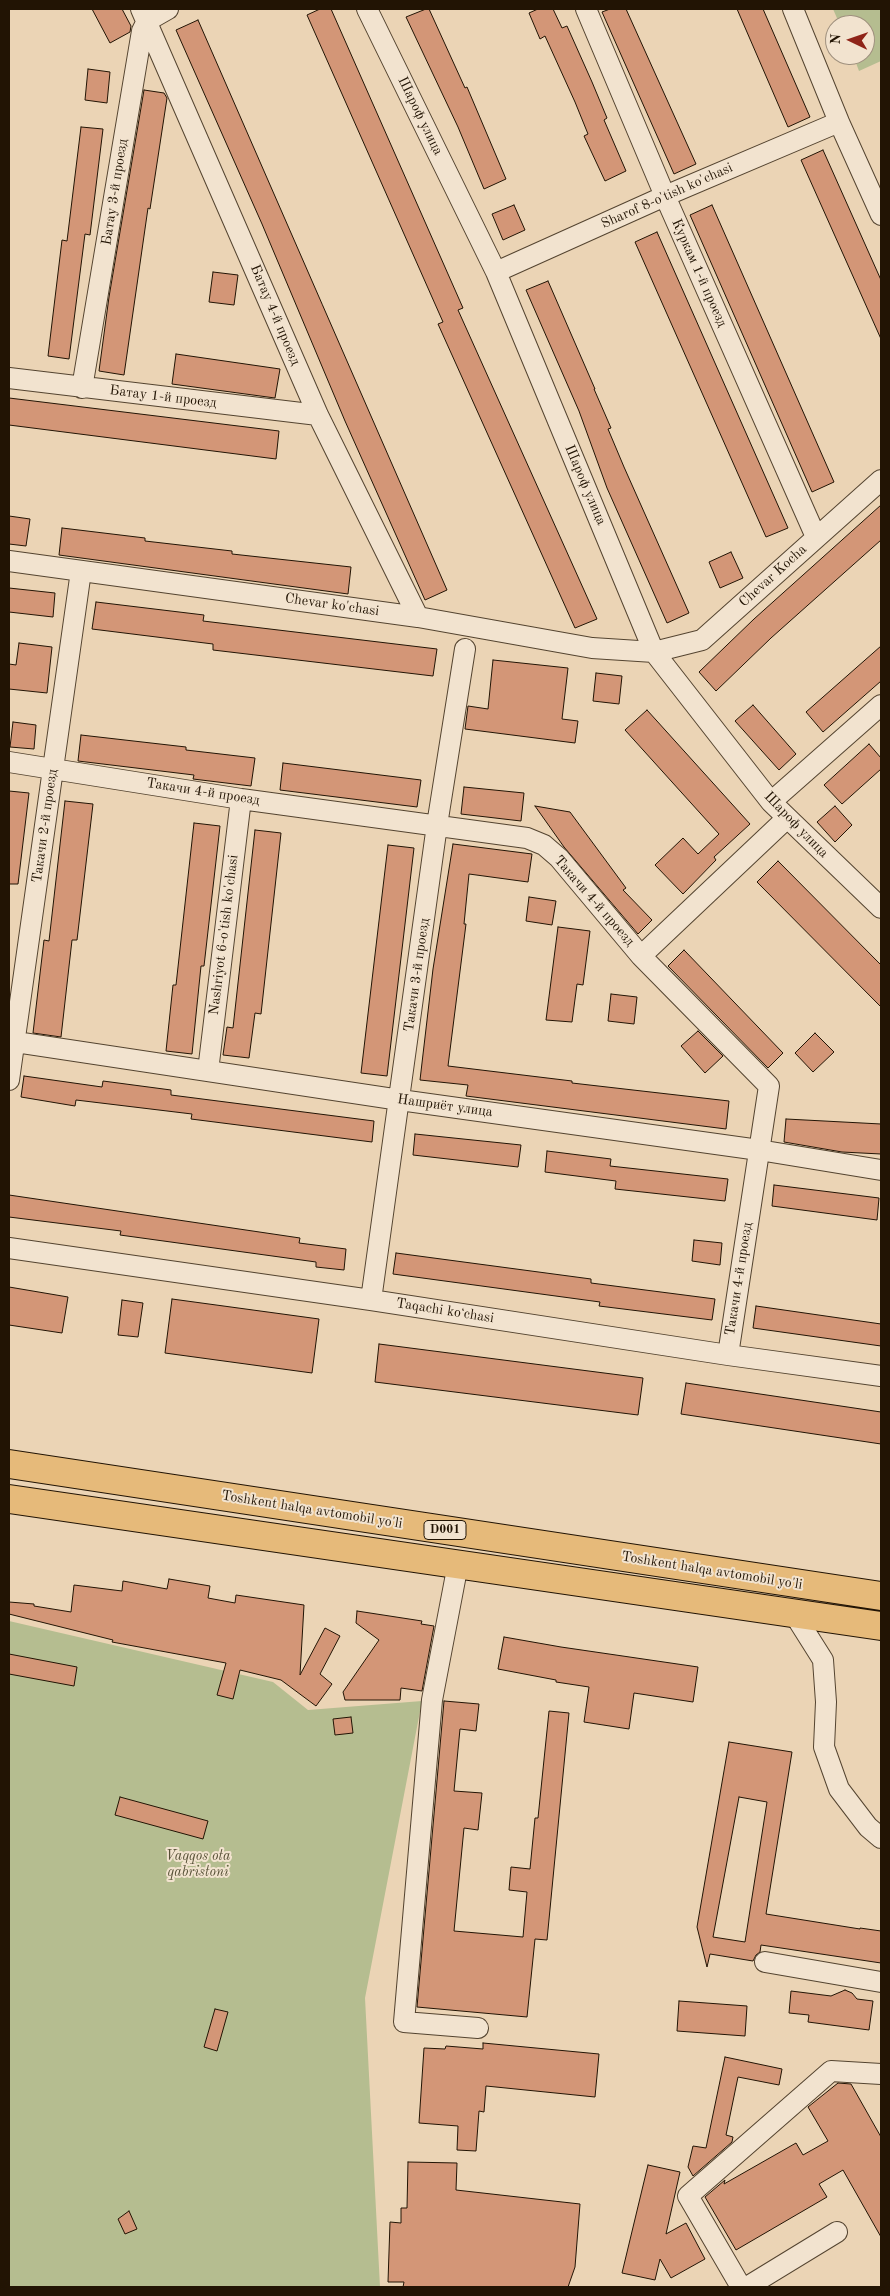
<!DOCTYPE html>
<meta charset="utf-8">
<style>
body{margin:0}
#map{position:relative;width:890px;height:2296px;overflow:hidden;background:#ebd4b5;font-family:"Old Standard TT",serif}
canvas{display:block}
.frame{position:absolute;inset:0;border:10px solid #221404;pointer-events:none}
.north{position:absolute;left:825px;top:15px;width:50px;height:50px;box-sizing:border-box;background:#f2e3cf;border:1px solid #9f907e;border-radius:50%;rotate:273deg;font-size:14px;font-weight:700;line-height:20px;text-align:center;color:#221404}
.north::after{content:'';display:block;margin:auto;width:18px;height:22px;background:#8f2418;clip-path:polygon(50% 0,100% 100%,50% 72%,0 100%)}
</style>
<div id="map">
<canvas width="890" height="2296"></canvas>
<div class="frame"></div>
<div class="north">N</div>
</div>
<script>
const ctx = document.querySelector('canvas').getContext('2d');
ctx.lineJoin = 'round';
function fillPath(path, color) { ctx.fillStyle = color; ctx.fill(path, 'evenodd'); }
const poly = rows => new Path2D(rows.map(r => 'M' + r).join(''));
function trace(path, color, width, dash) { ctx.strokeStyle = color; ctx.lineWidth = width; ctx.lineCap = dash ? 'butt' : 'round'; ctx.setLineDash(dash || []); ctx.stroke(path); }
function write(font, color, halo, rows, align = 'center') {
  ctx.font = font + ' "Old Standard TT",serif'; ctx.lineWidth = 4; ctx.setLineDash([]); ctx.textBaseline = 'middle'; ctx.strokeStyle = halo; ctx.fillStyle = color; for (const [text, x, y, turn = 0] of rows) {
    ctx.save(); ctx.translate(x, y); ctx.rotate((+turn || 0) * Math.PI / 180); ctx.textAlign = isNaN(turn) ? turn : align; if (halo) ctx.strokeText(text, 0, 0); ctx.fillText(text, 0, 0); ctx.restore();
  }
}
const green = poly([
 [833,9,881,9,881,61,859,71,853,55,865,55,865,25,840,25],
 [9,1621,273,1682,308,1710,422,1701,365,1998,380,2287,9,2287]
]);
const building = poly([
 [92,9,122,9,131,26,130,32,110,43,92,9],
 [320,9,331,9,463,308,458,310,597,619,575,628,438,324,443,322,307,15,320,9],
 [426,9,429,9,465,88,467,87,506,179,484,189,458,127,406,17,426,9],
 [538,9,553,9,562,28,567,26,592,82,607,118,604,120,626,171,605,181,584,136,588,134,575,102,545,36,540,39,529,13,538,9],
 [610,9,626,9,696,164,674,174,602,12,610,9],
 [737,9,763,9,810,117,788,127,737,9],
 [198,20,447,590,425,600,345,421,262,224,176,30,198,20],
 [88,69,110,72,107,103,85,100,88,69],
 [144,90,164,93,167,98,150,209,148,208,124,375,99,371,109,297,144,90],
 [81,127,103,129,90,235,85,234,69,359,48,356,62,240,67,241,81,127],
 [823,150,881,280,881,339,801,160,823,150],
 [514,205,525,230,503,240,492,214,514,205],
 [712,205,834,482,812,492,690,215,712,205],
 [657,232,788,528,766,537,635,242,657,232],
 [213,272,238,275,234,305,209,302,213,272],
 [548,281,595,389,594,389,611,428,608,429,624,467,689,613,667,623,607,488,579,411,526,290,548,281],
 [176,354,280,369,275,398,172,384,176,354],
 [9,398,279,431,276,459,9,425,9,398],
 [881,505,881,540,771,638,716,691,699,672,754,619,881,505],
 [9,516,30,519,26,546,9,544,9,516],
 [62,528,145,538,145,541,232,551,232,554,351,567,348,594,59,555,62,528],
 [731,552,743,578,720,588,709,562,731,552],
 [9,588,55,593,53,617,9,612,9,588],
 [96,602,204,615,203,621,437,649,433,676,213,650,213,644,92,629,96,602],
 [19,643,52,647,47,693,9,689,9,664,16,665,19,643],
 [881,646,881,681,823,732,806,712,881,646],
 [493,660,568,668,562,719,578,721,575,743,465,729,468,706,488,709,493,660],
 [596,673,622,676,619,704,593,701,596,673],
 [753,705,796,754,779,770,735,721,753,705],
 [647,710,750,824,714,857,716,860,683,894,655,865,683,838,698,854,719,834,625,730,647,710],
 [13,722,36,725,34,749,10,747,13,722],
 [81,735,186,747,186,750,255,758,251,786,193,779,194,775,78,761,81,735],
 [869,744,881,758,881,769,842,804,824,785,869,744],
 [283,763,421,780,417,807,280,790,283,763],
 [464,787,524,793,521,821,461,814,464,787],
 [9,791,29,793,18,884,9,884,9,791],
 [65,801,93,804,77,940,72,940,61,1037,33,1033,44,940,49,941,65,801],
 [535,806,570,812,626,888,623,890,652,920,638,934,564,847,535,806],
 [835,806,852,825,835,842,817,822,835,806],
 [194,823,220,826,204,966,201,966,192,1054,166,1051,173,985,176,985,194,823],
 [255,830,281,833,261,1014,255,1013,249,1058,223,1055,227,1027,233,1028,255,830],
 [453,844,532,854,528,882,469,874,464,924,466,924,448,1066,572,1081,572,1083,729,1101,726,1129,466,1096,468,1085,420,1080,433,969,453,844],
 [388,845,414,848,387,1076,361,1073,388,845],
 [778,861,881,965,881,1007,757,882,778,861],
 [529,897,556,901,552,925,526,921,529,897],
 [558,927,590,931,583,985,577,984,572,1022,546,1020,558,927],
 [684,950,783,1053,768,1068,668,966,684,950],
 [611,994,637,997,634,1024,608,1021,611,994],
 [698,1031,723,1056,705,1073,681,1046,698,1031],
 [815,1033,834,1052,813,1072,795,1053,815,1033],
 [24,1076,102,1087,103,1081,171,1090,171,1095,374,1121,372,1142,191,1119,192,1114,76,1100,75,1106,21,1097,24,1076],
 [786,1119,881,1124,881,1154,842,1152,784,1142,786,1119],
 [415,1134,521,1145,518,1167,413,1155,415,1134],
 [547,1151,611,1159,610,1166,728,1179,725,1201,615,1189,616,1181,545,1172,547,1151],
 [774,1185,879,1198,877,1220,772,1206,774,1185],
 [9,1195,300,1238,299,1243,346,1249,344,1270,316,1267,316,1262,120,1235,121,1231,9,1217,9,1195],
 [694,1240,722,1243,720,1265,692,1261,694,1240],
 [396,1253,591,1279,591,1283,715,1299,712,1320,599,1306,600,1302,393,1274,396,1253],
 [9,1287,68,1297,62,1333,9,1325,9,1287],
 [172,1299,319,1319,312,1373,165,1353,172,1299],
 [122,1300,143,1303,138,1337,118,1335,122,1300],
 [756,1306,881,1324,881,1346,753,1328,756,1306],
 [379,1344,643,1378,638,1415,375,1382,379,1344],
 [686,1383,881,1412,881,1444,681,1414,686,1383],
 [169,1579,210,1586,208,1598,235,1603,236,1595,304,1605,300,1675,325,1628,340,1636,320,1674,332,1684,316,1706,281,1680,240,1670,233,1699,217,1695,226,1663,112,1642,113,1640,9,1614,9,1602,34,1604,34,1606,71,1612,74,1585,122,1591,123,1581,167,1589,169,1579],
 [357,1611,422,1621,421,1624,434,1626,422,1691,401,1688,400,1700,345,1700,343,1692,379,1640,356,1623,357,1611],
 [504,1637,561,1647,698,1667,693,1702,634,1693,629,1729,584,1722,589,1687,556,1682,556,1680,498,1669,504,1637],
 [9,1654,77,1667,74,1686,9,1674,9,1654],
 [444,1701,479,1704,476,1731,460,1729,454,1791,482,1793,478,1830,464,1828,454,1931,523,1937,527,1892,509,1890,511,1867,530,1869,535,1818,538,1818,549,1711,569,1713,547,1940,535,1939,527,2017,417,2007,444,1701],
 [351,1717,353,1733,335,1735,333,1719,351,1717],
 [729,1742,792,1752,766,1914,860,1929,860,1928,881,1931,881,1963,761,1945,760,1952,756,1955,753,1961,710,1954,707,1967,697,1927,729,1742],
 [739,1797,767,1802,745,1942,713,1937,739,1797],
 [120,1797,208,1821,203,1839,115,1815,120,1797],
 [845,1990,852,1993,857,1999,873,2001,869,2030,808,2022,809,2015,789,2013,791,1991,831,1996,845,1990],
 [679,2001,747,2006,745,2036,677,2031,679,2001],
 [215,2009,228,2012,217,2051,204,2047,215,2009],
 [483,2043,599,2054,595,2097,486,2086,484,2112,479,2111,476,2151,457,2150,458,2126,419,2123,424,2048,445,2049,446,2046,483,2049,483,2043],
 [725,2057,782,2069,779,2085,738,2077,726,2135,733,2137,732,2142,693,2176,688,2167,693,2146,706,2148,725,2057],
 [838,2083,851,2084,881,2137,881,2237,843,2170,819,2184,827,2197,736,2250,705,2197,725,2180,724,2184,796,2143,803,2155,828,2141,808,2107,838,2083],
 [408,2162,457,2163,456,2190,580,2204,575,2267,568,2287,403,2287,404,2282,388,2282,390,2222,401,2223,401,2208,407,2208,408,2162],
 [648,2165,680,2172,666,2234,686,2223,705,2259,671,2278,660,2259,655,2280,622,2273,648,2165],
 [129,2211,137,2229,125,2234,118,2219,129,2211]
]);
const minor = poly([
 [141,9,318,415,418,617],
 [367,9,496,272,654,652,771,802,881,908],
 [586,9,665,196,816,537],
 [793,9,839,122,881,215],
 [496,272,665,196,839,122],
 [9,378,318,415],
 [82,388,142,31,147,21,168,9],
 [9,561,418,617,592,648,654,652,702,640,881,480],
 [9,762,241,799,527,838,544,845,559,858,641,956,769,1086,728,1355],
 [771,802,881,705],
 [641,956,786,819],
 [9,1041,400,1100,759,1150,881,1170],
 [208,1071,241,799],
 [9,1080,81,571],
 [9,1248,371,1300,728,1355,881,1376],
 [371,1300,437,825,465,649],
 [458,1564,432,1700,404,2022,478,2028],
 [794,1614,823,1660,826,1702,824,1747,839,1789,868,1827,881,1838],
 [765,1962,881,1982],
 [741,2287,688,2196,831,2071,881,2074],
 [747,2287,837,2232]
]);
const highway = poly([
 [9,1464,881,1596],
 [9,1499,881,1626]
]);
const shields = [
 [445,1530,42]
];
const shieldNames = [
 ["D001",445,1530]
];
const streetNames = [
 ["Шароф улица",420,116,64],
 ["Батау 3-й проезд",115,192,-81],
 ["Sharof 8-o'tish ko'chasi",667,196,-24],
 ["Куркам 1-й проезд",699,273,66],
 ["Батау 4-й проезд",275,315,67],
 ["Батау 1-й проезд",163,397,7],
 ["Шароф улица",585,485,67],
 ["Chevar Kocha",773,576,-42],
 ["Chevar ko'chasi",332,605,8],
 ["Такачи 4-й проезд",203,792,9],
 ["Шароф улица",796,825,46],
 ["Такачи 2-й проезд",45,826,-82],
 ["Такачи 4-й проезд",594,901,49],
 ["Nashriyot 6-o'tish ko'chasi",224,935,-83],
 ["Такачи 3-й проезд",417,975,-82],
 ["Нашриёт улица",445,1106,8],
 ["Такачи 4-й проезд",739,1279,-81],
 ["Taqachi koʻchasi",445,1311,9],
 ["Toshkent halqa avtomobil yo'li",312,1510,9],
 ["Toshkent halqa avtomobil yo'li",712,1571,9]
];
const parkNames = [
 ["Vaqqos ota",198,1856],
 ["qabristoni",198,1872]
];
fillPath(green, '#b5bd90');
fillPath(building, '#d39677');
trace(building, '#221404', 1);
trace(minor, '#544430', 22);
trace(highway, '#221404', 30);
trace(minor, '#f2e3cf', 20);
trace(highway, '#e6ba7a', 28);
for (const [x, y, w] of shields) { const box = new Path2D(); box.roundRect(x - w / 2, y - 9.5, w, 19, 4); ctx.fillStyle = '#f2e3cf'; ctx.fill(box); trace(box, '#221404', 1); }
write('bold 12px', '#221404', null, shieldNames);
write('14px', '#221404', '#f2e3cf', streetNames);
write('italic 14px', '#554f35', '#f2e3cf', parkNames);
</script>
